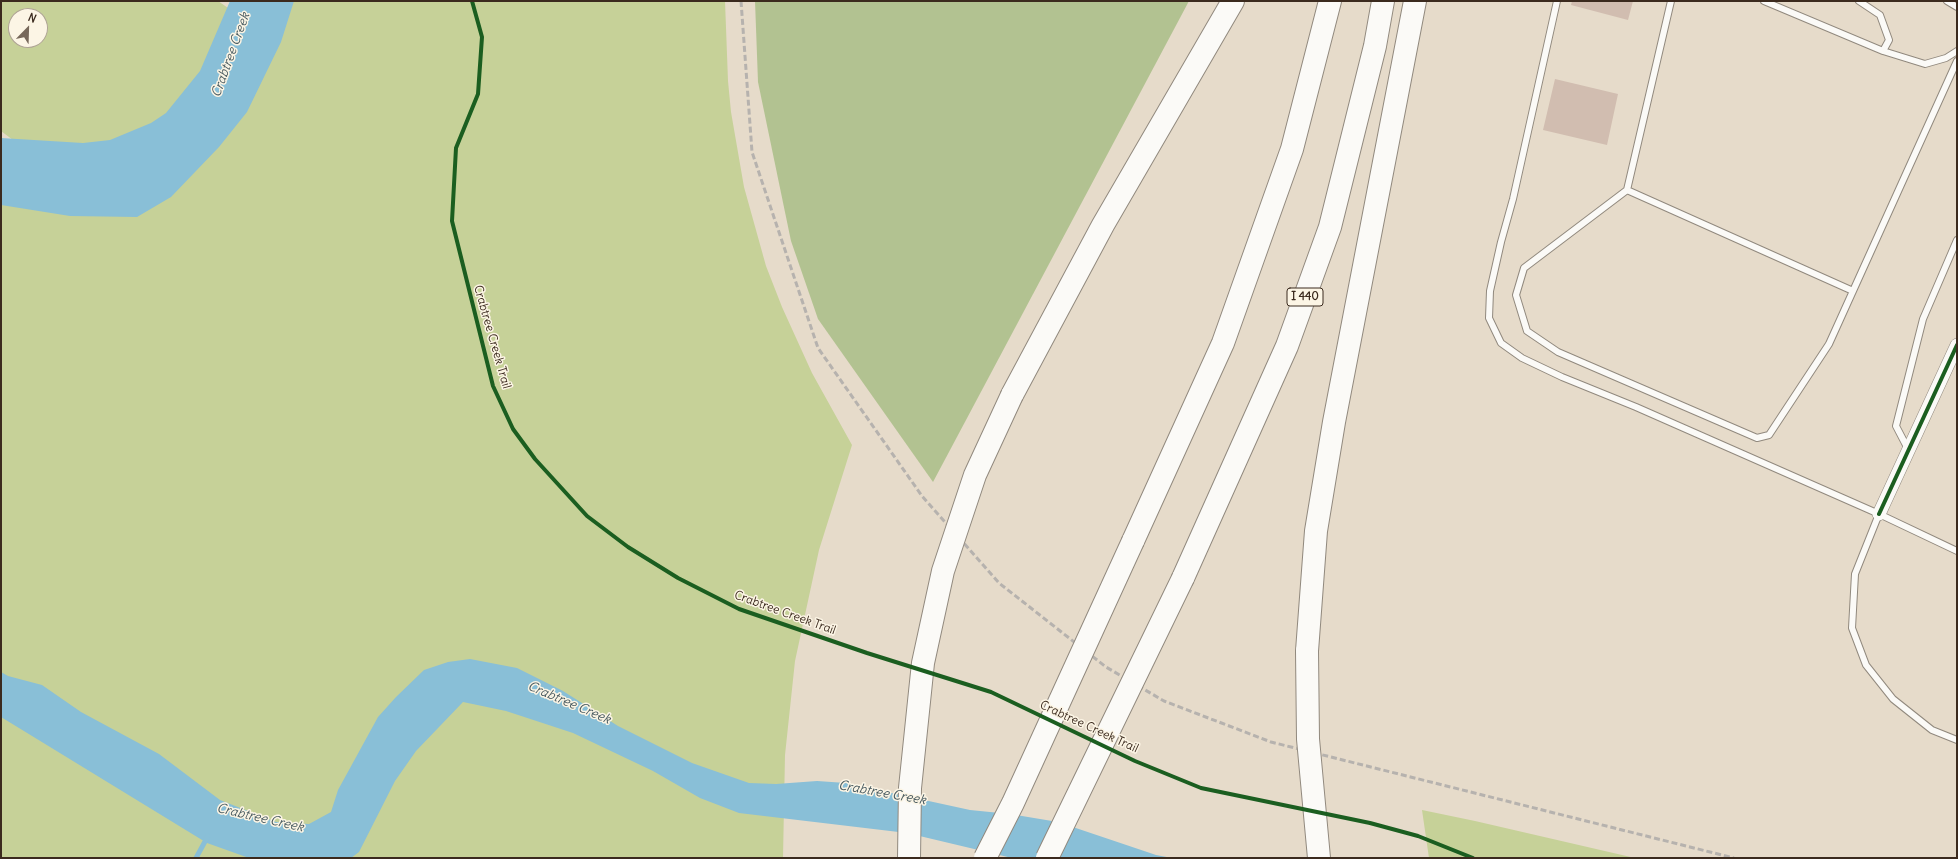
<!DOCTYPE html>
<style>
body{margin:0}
#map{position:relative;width:1958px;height:859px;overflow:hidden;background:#e6dbca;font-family:Delius,sans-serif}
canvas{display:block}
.frame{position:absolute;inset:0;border:2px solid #3b2a1e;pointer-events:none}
.north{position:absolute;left:8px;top:8px;width:40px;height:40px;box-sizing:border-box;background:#fcf5e5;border:1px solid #afa495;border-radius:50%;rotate:23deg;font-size:11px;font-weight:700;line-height:16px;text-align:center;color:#3b2a1e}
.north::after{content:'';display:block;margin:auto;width:14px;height:18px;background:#77685a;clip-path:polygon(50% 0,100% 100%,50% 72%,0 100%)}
</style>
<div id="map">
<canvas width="1958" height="859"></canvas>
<div class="frame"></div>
<div class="north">N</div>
</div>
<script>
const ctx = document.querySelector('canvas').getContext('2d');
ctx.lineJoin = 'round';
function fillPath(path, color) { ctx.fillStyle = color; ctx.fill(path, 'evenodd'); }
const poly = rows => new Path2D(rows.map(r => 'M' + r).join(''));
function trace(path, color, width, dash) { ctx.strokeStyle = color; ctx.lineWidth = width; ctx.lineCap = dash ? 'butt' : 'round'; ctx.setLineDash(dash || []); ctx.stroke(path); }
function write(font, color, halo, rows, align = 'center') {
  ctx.font = font + ' Delius,sans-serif'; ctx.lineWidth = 3; ctx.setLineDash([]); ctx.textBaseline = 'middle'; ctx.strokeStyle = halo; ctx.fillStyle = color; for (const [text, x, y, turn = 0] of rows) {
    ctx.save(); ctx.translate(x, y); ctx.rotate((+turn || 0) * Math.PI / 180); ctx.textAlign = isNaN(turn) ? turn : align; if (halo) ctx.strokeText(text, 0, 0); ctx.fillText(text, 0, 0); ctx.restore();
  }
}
const green = poly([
 [1,1,218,1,251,24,255,1,725,1,728,81,731,112,744,187,766,266,782,307,812,373,852,445,819,550,795,661,785,755,783,858,1,858,1,166,58,174,1,131],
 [16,16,40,16,40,40,16,40],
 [1422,810,1475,821,1635,858,1429,858]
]);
const forest = poly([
 [755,1,1189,1,933,482,818,319,791,241,758,82]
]);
const water = poly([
 [230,1,294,1,281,42,247,112,219,147,171,197,137,217,70,216,1,205,1,138,83,143,110,140,151,123,166,113,200,71],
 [470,659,517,668,563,691,618,726,692,763,749,783,776,784,817,781,846,783,970,810,1010,814,1058,822,1156,855,1172,858,1012,858,907,833,739,813,700,798,653,771,573,733,506,711,463,702,416,751,395,781,359,852,351,858,249,858,207,843,1,717,1,672,8,676,42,685,81,712,159,754,220,800,276,822,309,824,331,812,338,790,378,717,396,697,424,670,448,662]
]);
const stream = poly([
 [196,858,208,836]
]);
const building = poly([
 [1572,1,1633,1,1628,20,1571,5],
 [1555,79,1618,94,1607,145,1543,130]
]);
const lane = poly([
 [1557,1,1513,199,1501,242,1490,291,1489,318,1501,343,1522,358,1562,377,1636,407,1879,514,1957,551],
 [1671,1,1627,190,1524,268,1516,295,1527,331,1558,352,1757,438,1769,435,1829,344,1957,61],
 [1764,1,1883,51],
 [1859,1,1880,15,1889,40,1883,51,1925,64,1946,58,1957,51],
 [1947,1,1957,7],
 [1627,190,1853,291],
 [1908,449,1896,426,1923,319,1957,240],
 [1879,514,1855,574,1852,628,1866,665,1893,699,1932,730,1957,740]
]);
const street = poly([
 [1879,514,1957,345]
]);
const highway = poly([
 [1012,395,1103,225,1233,1],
 [1133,541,1223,343,1292,149,1330,1],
 [1183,578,1287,346,1330,227,1375,46,1383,1],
 [1307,651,1316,531,1334,422,1415,1]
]);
const rail = poly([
 [741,1,752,152,818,348,922,496,999,583,1106,667,1164,701,1271,742,1734,858]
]);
const highwayBridge = poly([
 [1307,651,1308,739,1319,858],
 [909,858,910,788,923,663,943,571,975,475,1012,395],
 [985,858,1013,803,1133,541],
 [1047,858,1183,578]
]);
const cycleway = poly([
 [472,1,482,37,478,94,456,148,452,221,493,386,513,429,535,459,587,516,628,547,678,578,739,609,867,653,991,692,1135,761,1201,788,1370,823,1418,836,1473,858],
 [1879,514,1957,345]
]);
const shields = [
 [1305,297,36]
];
const shieldNames = [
 ["I 440",1305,297]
];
const streetNames = [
 ["Crabtree Creek Trail",492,337,74],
 ["Crabtree Creek Trail",785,613,20],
 ["Crabtree Creek Trail",1089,727,25]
];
const waterNames = [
 ["Crabtree Creek",231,55,-70],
 ["Crabtree Creek",569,703,23],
 ["Crabtree Creek",882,793,10],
 ["Crabtree Creek",260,818,13]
];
fillPath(green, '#c6d198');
fillPath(forest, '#b2c291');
fillPath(water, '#89bfd7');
trace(stream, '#89bfd7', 5);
fillPath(building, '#d1bdb0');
trace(lane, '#91897e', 8);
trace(street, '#91897e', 14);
trace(highway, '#91897e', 24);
trace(lane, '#fbfaf7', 6);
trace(street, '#fbfaf7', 13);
trace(highway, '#fbfaf7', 22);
trace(rail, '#b6b2ae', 3, [6, 3]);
trace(highwayBridge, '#91897e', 24, []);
trace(highwayBridge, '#fbfaf7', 22);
trace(cycleway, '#1b5e20', 4);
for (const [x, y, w] of shields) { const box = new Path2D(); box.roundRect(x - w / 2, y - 9, w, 18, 3); ctx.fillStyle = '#fcf5e5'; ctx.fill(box); trace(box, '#3b2a1e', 1); }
write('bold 11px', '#3b2a1e', null, shieldNames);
write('12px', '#3b2a1e', '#fcf5e5', streetNames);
write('italic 13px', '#485a60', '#fcf5e5', waterNames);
</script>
